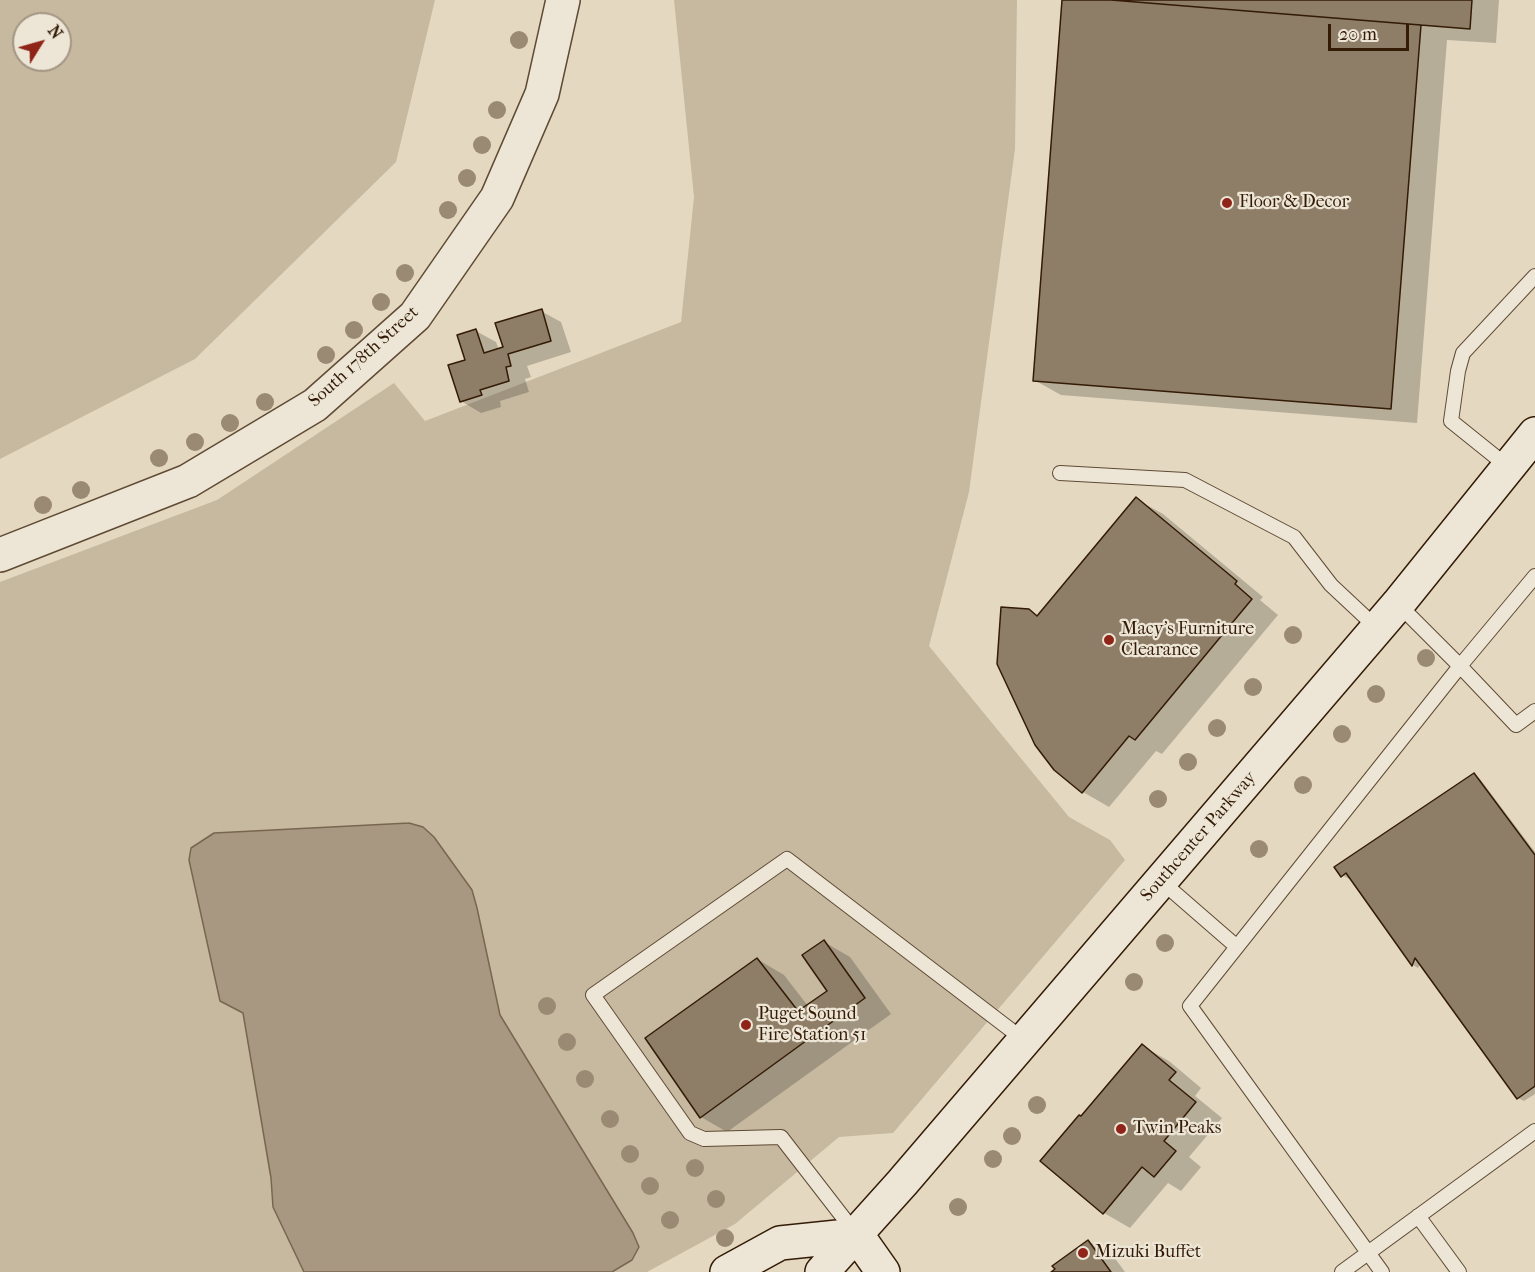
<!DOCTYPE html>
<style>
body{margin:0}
#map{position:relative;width:1535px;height:1272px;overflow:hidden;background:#e4d9c0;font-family:"IM FELL French Canon",serif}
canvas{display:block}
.north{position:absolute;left:12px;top:12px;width:60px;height:60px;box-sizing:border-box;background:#ede6d6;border:2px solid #a39583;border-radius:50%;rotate:53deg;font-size:16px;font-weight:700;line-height:24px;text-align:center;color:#331b06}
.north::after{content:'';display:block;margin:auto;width:21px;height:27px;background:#8f2418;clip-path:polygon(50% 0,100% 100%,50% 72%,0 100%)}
.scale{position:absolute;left:1328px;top:24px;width:81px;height:27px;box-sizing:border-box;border:3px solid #331b06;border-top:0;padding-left:8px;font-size:18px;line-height:21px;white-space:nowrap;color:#331b06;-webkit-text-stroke:4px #ede6d6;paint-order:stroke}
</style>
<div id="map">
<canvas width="1535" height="1272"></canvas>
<div class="north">N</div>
<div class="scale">20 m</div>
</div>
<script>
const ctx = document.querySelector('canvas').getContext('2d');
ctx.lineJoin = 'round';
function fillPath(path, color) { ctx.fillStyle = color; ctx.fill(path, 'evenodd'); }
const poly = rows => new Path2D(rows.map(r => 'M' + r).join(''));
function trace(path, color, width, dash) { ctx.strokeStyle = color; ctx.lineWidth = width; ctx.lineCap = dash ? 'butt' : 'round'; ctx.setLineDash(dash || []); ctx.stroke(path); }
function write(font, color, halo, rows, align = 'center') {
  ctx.font = font + ' "IM FELL French Canon",serif'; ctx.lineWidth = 4.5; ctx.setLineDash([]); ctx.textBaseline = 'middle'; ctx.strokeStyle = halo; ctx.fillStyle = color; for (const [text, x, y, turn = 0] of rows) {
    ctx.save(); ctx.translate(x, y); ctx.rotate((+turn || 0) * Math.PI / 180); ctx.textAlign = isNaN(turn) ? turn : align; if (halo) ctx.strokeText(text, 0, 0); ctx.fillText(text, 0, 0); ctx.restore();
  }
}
const green = poly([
 [0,0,435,0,396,162,195,359,0,459],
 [24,24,60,24,60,60,24,60],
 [674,0,1017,0,1015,149,969,492,929,646,1069,817,1110,840,1125,860,893,1133,839,1137,735,1224,647,1272,0,1272,0,582,217,500,394,383,425,421,681,322,694,197]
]);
const water = poly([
 [409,823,423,827,434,837,472,890,477,908,500,1015,633,1233,639,1247,632,1260,612,1272,304,1272,273,1207,271,1178,243,1013,220,1001,189,860,191,848,214,833,409,823]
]);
const shadow = poly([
 [1064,0,1499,0,1496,43,1447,40,1417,423,1061,395,1034,380],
 [541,311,561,322,571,352,527,366,531,377,525,379,529,392,500,401,501,407,481,413,461,401,467,361,476,331,496,342,499,350,505,348],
 [1136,499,1163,514,1263,597,1260,600,1278,615,1162,754,1156,751,1109,807,1083,792,1029,611,1039,617],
 [1474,775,1480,779,1535,852,1535,1094,1524,1101,1518,1098,1421,963,1418,968,1413,965,1351,877,1349,879,1342,875],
 [824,942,850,957,891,1014,727,1132,701,1117,757,959,784,975,808,1006,829,991],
 [1142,1046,1169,1061,1201,1088,1195,1096,1222,1118,1189,1157,1201,1167,1181,1191,1168,1183,1130,1228,1104,1213,1082,1118],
 [1088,1241,1114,1257,1125,1272,1054,1272]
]);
const building = poly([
 [1062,0,1111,0,1421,25,1391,409,1033,381,1062,0],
 [1111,0,1472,0,1470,29,1111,0],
 [542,309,551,341,508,354,511,366,506,367,509,381,480,390,482,395,460,402,448,365,465,360,457,335,476,329,484,353,503,347,495,323,542,309],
 [1136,497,1237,581,1235,584,1252,599,1135,740,1129,736,1082,793,1054,770,1035,745,997,664,1001,607,1029,609,1037,616,1136,497],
 [1474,773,1535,855,1535,1086,1517,1099,1415,958,1412,966,1346,873,1341,877,1334,867,1474,773],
 [824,940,865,998,700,1118,645,1038,757,958,798,1011,827,991,802,955,824,940],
 [1142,1044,1176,1072,1169,1080,1196,1102,1164,1141,1176,1151,1154,1177,1142,1167,1103,1214,1040,1161,1079,1115,1081,1116,1142,1044],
 [1088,1240,1111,1272,1051,1272,1055,1269,1052,1266,1088,1240]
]);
const service = poly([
 [1507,466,1451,421,1458,371,1463,353,1535,276],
 [1060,473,1185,480,1294,537,1331,585,1377,628],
 [1398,604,1460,666,1516,725,1535,711],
 [1161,881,1237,947],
 [1418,1216,1459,1272],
 [856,1234,781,1137,704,1139,690,1133,593,995,787,859,1024,1040],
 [1342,1272,1535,1131],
 [1382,1272,1190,1006,1460,666,1535,576]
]);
const tertiary = poly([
 [0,555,188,481,315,405,415,316,497,198,542,94,563,0]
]);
const secondary = poly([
 [857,1235,883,1272],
 [727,1272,780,1243,857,1235],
 [822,1272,902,1183,1398,604,1535,434]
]);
const trees = [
 [519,40],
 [497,110],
 [482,145],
 [467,178],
 [448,210],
 [405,273],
 [381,302],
 [354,330],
 [326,355],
 [265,402],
 [230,423],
 [195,442],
 [159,458],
 [81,490],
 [43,505],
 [1293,635],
 [1426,658],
 [1253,687],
 [1376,694],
 [1217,728],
 [1342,734],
 [1188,762],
 [1303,785],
 [1158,799],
 [1259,849],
 [1165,943],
 [1134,982],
 [547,1006],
 [567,1042],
 [585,1079],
 [1037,1105],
 [610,1119],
 [1012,1136],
 [630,1154],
 [993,1159],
 [695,1168],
 [650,1186],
 [716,1199],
 [958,1207],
 [670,1220],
 [725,1238]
];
const markers = [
 [1227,203,6,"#8f2418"],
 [1109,640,6,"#8f2418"],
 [746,1025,6,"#8f2418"],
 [1121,1129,6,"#8f2418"],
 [1083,1253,6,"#8f2418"]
];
const poiNames = [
 ["Floor & Decor",1239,203],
 ["Macy's Furniture",1121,630],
 ["Clearance",1121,651],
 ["Puget Sound",758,1015],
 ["Fire Station 51",758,1036],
 ["Twin Peaks",1133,1129],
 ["Mizuki Buffet",1095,1253]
];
const streetNames = [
 ["South 178th Street",364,357,-42],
 ["Southcenter Parkway",1199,837,-49]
];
fillPath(green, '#c6b9a0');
fillPath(water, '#a89881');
trace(water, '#796650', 1.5);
fillPath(shadow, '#0003');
fillPath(building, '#8f7e67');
trace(building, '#331b06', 1.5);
trace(service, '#5f4a34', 16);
trace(tertiary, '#5f4a34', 36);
trace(secondary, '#331b06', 36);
trace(service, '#ede6d6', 14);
trace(tertiary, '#ede6d6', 33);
trace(secondary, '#ede6d6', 33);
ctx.fillStyle = '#9b8a73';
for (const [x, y] of trees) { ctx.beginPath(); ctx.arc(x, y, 9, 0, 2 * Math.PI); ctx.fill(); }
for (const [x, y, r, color] of markers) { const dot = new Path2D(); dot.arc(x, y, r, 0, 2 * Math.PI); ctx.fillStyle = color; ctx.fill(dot); trace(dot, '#ede6d6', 2); }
write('18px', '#331b06', '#ede6d6', poiNames, 'left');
write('18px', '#331b06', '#ede6d6', streetNames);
</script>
